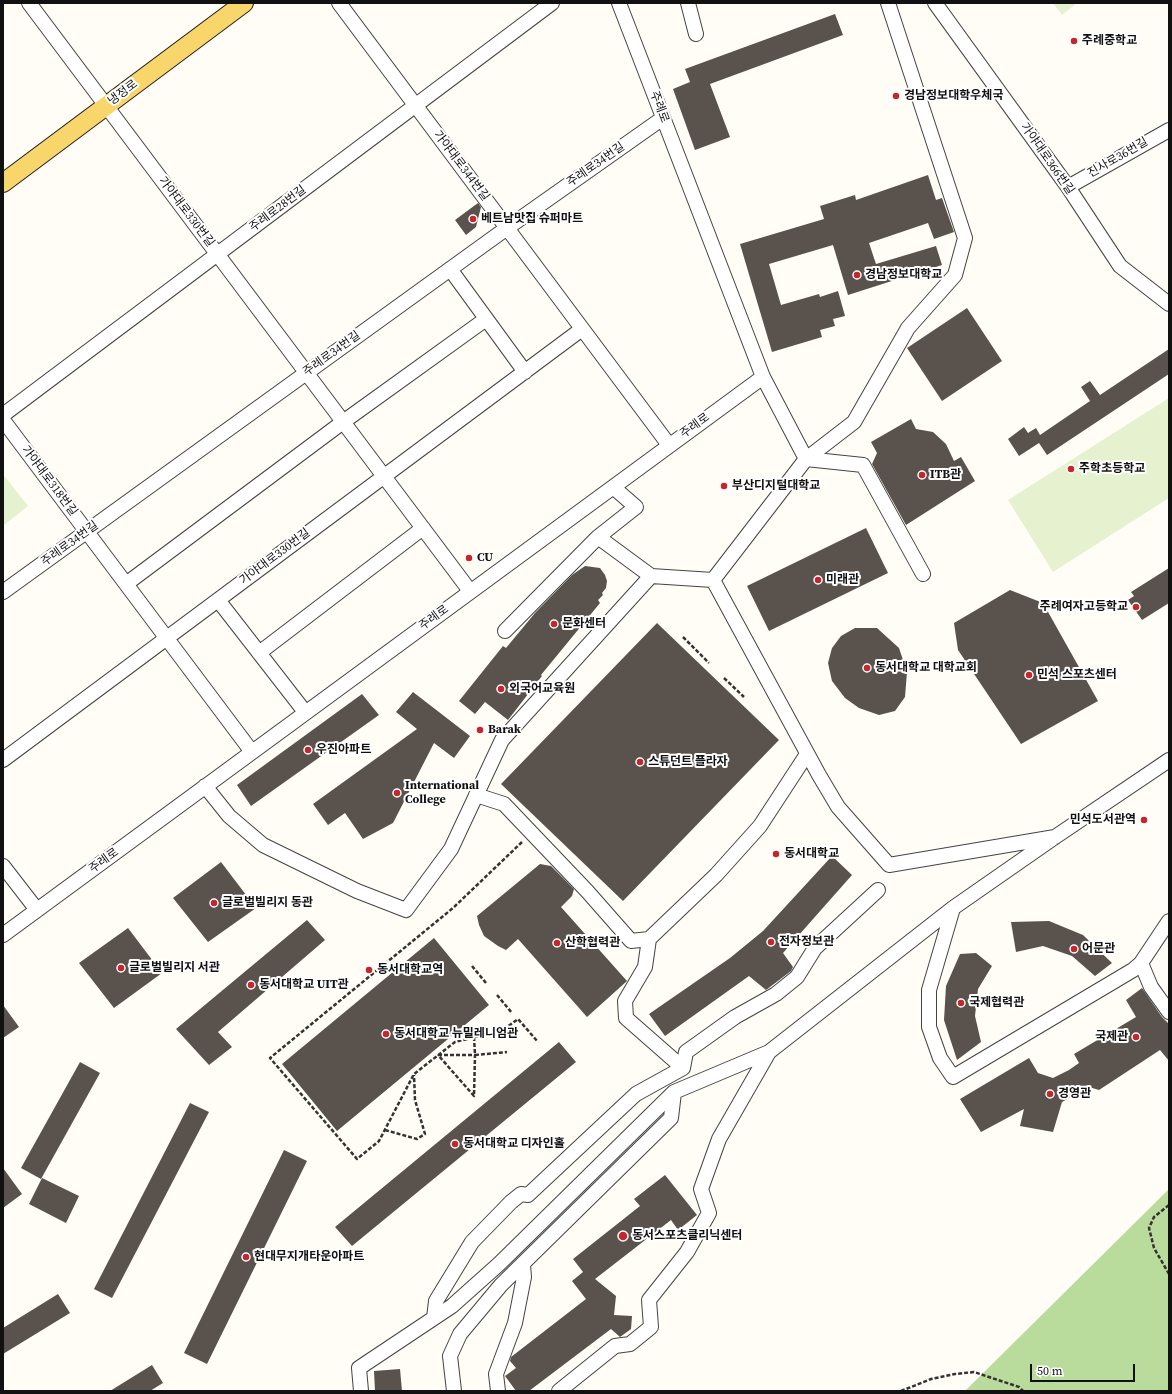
<!DOCTYPE html>
<meta charset="utf-8">
<style>
body{margin:0}
#map{position:relative;width:1172px;height:1394px;overflow:hidden;background:#fffdf5;font-family:"Source Serif 4",serif}
canvas{display:block}
.frame{position:absolute;inset:0;border:4px solid #111;pointer-events:none}
.scale{position:absolute;left:1030px;top:1364px;width:105px;height:18px;box-sizing:border-box;border:2px solid #111;border-top:0;padding-left:5px;font-size:12px;line-height:14px;white-space:nowrap;color:#111;-webkit-text-stroke:3px #fff;paint-order:stroke}
</style>
<div id="map">
<canvas width="1172" height="1394"></canvas>
<div class="frame"></div>
<div class="scale">50 m</div>
</div>
<script>
const ctx = document.querySelector('canvas').getContext('2d');
ctx.lineJoin = 'round';
function fillPath(path, color) { ctx.fillStyle = color; ctx.fill(path, 'evenodd'); }
const poly = rows => new Path2D(rows.map(r => 'M' + r).join(''));
function trace(path, color, width, dash) { ctx.strokeStyle = color; ctx.lineWidth = width; ctx.lineCap = dash ? 'butt' : 'round'; ctx.setLineDash(dash || []); ctx.stroke(path); }
function write(font, color, halo, rows, align = 'center') {
  ctx.font = font + ' "Source Serif 4","Noto Sans KR",serif'; ctx.lineWidth = 4; ctx.setLineDash([]); ctx.textBaseline = 'middle'; ctx.strokeStyle = halo; ctx.fillStyle = color; for (const [text, x, y, turn = 0] of rows) {
    ctx.save(); ctx.translate(x, y); ctx.rotate((+turn || 0) * Math.PI / 180); ctx.textAlign = isNaN(turn) ? turn : align; if (halo) ctx.strokeText(text, 0, 0); ctx.fillText(text, 0, 0); ctx.restore();
  }
}
const forest = poly([
 [1169,1189,1169,1391,965,1391]
]);
const pitch = poly([
 [1053,3,1077,3,1062,15],
 [1169,398,1169,498,1053,572,1008,500],
 [3,474,28,506,3,526]
]);
const building = poly([
 [835,14,843,35,710,84,730,137,695,150,673,89,690,82,685,69],
 [928,175,936,200,942,198,954,232,934,239,928,223,869,243,876,264,936,246,942,265,848,295,833,245,769,264,781,305,819,294,820,297,838,291,845,316,833,319,835,326,820,330,822,337,772,352,740,244,824,219,820,206,855,195,856,200],
 [478,203,481,207,476,227,466,235,455,220],
 [967,308,1002,361,942,401,907,348],
 [1169,349,1169,374,1047,455,1039,443,1019,456,1008,439,1024,427,1028,433,1036,428,1040,435,1090,401,1081,387,1090,381,1100,395],
 [911,419,916,429,933,432,946,444,954,461,961,457,975,481,906,525,872,464,877,453,871,442],
 [866,528,888,573,769,631,747,586],
 [585,566,600,568,605,575,607,581,606,588,602,593,603,595,598,600,600,603,541,675,542,676,508,720,485,702,475,714,459,701,503,646,506,648,535,613,572,575],
 [1169,568,1169,603,1142,620,1128,600,1134,596,1131,592],
 [1010,590,1043,603,1098,701,1021,744,958,650,954,623],
 [657,623,779,740,623,901,501,784],
 [855,628,877,628,899,648,907,672,905,697,895,711,879,715,859,708,845,698,832,681,828,663,832,648,841,636],
 [413,692,470,736,454,758,434,743,393,823,363,839,345,813,328,825,313,804,417,729,396,712],
 [362,694,379,715,251,806,237,785],
 [832,856,852,875,783,953,793,967,791,971,766,990,749,976,665,1036,649,1014,730,958,763,931],
 [221,862,256,908,208,942,173,898],
 [540,864,551,866,574,889,572,896,561,907,627,981,587,1017,518,939,506,950,498,946,484,936,479,925,477,916],
 [307,920,325,940,218,1032,232,1047,209,1065,176,1029],
 [1049,921,1083,935,1112,963,1095,976,1072,956,1043,946,1016,952,1011,922],
 [128,928,162,973,114,1008,79,963],
 [434,938,489,1005,337,1131,282,1064],
 [976,953,992,966,978,989,975,1016,981,1042,957,1060,944,1020,946,986,960,954],
 [1142,988,1162,1017,1169,1024,1169,1061,1160,1050,1099,1090,1089,1087,1062,1102,1053,1132,1020,1126,1024,1109,981,1132,960,1099,1029,1058,1038,1073,1053,1078,1069,1070,1079,1063,1074,1054,1136,1017,1126,1000],
 [3,1005,19,1027,3,1038],
 [559,1042,576,1062,352,1246,335,1227],
 [80,1062,100,1073,41,1179,21,1168],
 [190,1103,209,1112,112,1298,94,1289],
 [284,1150,307,1161,207,1364,184,1353],
 [3,1168,22,1194,3,1208],
 [665,1175,697,1215,678,1230,671,1220,595,1279,616,1296,614,1315,632,1316,631,1329,620,1337,611,1329,529,1391,516,1391,505,1376,516,1368,510,1361,511,1357,586,1299,572,1281,583,1272,573,1259,640,1206,634,1199],
 [42,1178,79,1196,66,1223,29,1204],
 [58,1294,70,1313,3,1354,3,1328],
 [152,1365,163,1383,150,1391,110,1391],
 [400,1369,402,1391,375,1391,374,1371]
]);
const path = poly([
 [683,637,709,663],
 [724,678,744,697],
 [522,842,453,908,270,1058,357,1159,379,1141,414,1074,455,1042,503,1030,518,1019,538,1042],
 [472,966,486,983],
 [497,995,512,1013],
 [474,1037,475,1055,507,1052],
 [438,1055,475,1055,474,1096,438,1055],
 [385,1130,417,1139,425,1134,415,1100,414,1075],
 [1169,1205,1154,1217,1149,1228,1154,1248,1169,1274],
 [901,1391,931,1379,955,1374,974,1372,1019,1387,1023,1391]
]);
const minor = poly([
 [29,3,470,591],
 [339,3,669,445],
 [619,3,763,377,806,459],
 [688,3,696,34],
 [935,3,1068,187,1120,266,1169,304],
 [1068,187,1169,130],
 [450,269,525,372],
 [3,415,552,3],
 [3,420,252,752],
 [806,459,863,465,923,574],
 [613,487,636,507,598,537,651,576],
 [713,580,806,459,854,422,908,328,955,275,965,238,888,3],
 [126,584,343,422,486,319],
 [3,592,507,228,663,118],
 [218,600,305,712],
 [505,631,598,537],
 [259,653,423,528],
 [3,760,582,329],
 [205,786,229,816,263,845,357,891,406,910,451,849,502,740,651,576,713,580,819,775,838,807,889,865,1055,837],
 [476,795,504,804,587,891,631,941,649,939,645,967,625,1001,626,1018,683,1068],
 [3,866,37,910],
 [953,908,929,990,929,1027,940,1058,953,1077,1133,970,1141,963,1169,921],
 [3,935,763,377],
 [649,939,716,875,760,826,807,754],
 [1141,963,1151,987,1169,1012],
 [683,1068,686,1052,735,1017,776,994,797,977,815,948,878,890],
 [434,1318,436,1301,472,1242,511,1202,521,1194,528,1195,636,1094,683,1068],
 [361,1391,359,1368,452,1306,499,1264,674,1092,769,1052,953,908,1055,837,1169,760],
 [454,1391,450,1356,460,1334,501,1285,671,1118,674,1092],
 [498,1391,496,1374,515,1323,524,1277,523,1265],
 [559,1391,615,1346,630,1344,651,1327,649,1300,687,1252,709,1213,701,1189,719,1139,769,1052]
]);
const major = poly([
 [3,183,244,3]
]);
const markers = [
 [1074,41,4,"#c4262e"],
 [896,96,4,"#c4262e"],
 [473,219,4,"#c4262e"],
 [857,275,4,"#c4262e"],
 [1071,469,4,"#c4262e"],
 [922,475,4,"#c4262e"],
 [724,486,4,"#c4262e"],
 [469,558,4,"#c4262e"],
 [818,580,4,"#c4262e"],
 [1136,607,4,"#c4262e"],
 [554,624,4,"#c4262e"],
 [867,668,4,"#c4262e"],
 [1029,675,4,"#c4262e"],
 [501,689,4,"#c4262e"],
 [480,730,4,"#c4262e"],
 [308,750,4,"#c4262e"],
 [640,762,4,"#c4262e"],
 [397,793,4,"#c4262e"],
 [1144,820,4,"#c4262e"],
 [776,854,4,"#c4262e"],
 [214,903,4,"#c4262e"],
 [771,942,4,"#c4262e"],
 [557,943,4,"#c4262e"],
 [1074,949,4,"#c4262e"],
 [121,968,4,"#c4262e"],
 [369,970,4,"#c4262e"],
 [251,985,4,"#c4262e"],
 [961,1003,4,"#c4262e"],
 [386,1034,4,"#c4262e"],
 [1136,1037,4,"#c4262e"],
 [1050,1094,4,"#c4262e"],
 [455,1144,4,"#c4262e"],
 [623,1236,5,"#c4262e"],
 [246,1257,4,"#c4262e"]
];
const poiNames = [
 ["주례중학교",1082,41],
 ["경남정보대학우체국",904,96],
 ["베트남맛집 슈퍼마트",481,219],
 ["경남정보대학교",865,275],
 ["주학초등학교",1079,469],
 ["ITB관",930,475],
 ["부산디지털대학교",732,486],
 ["CU",477,558],
 ["미래관",826,580],
 ["주례여자고등학교",1128,607,"right"],
 ["문화센터",562,624],
 ["동서대학교 대학교회",875,668],
 ["민석 스포츠센터",1037,675],
 ["외국어교육원",509,689],
 ["Barak",488,730],
 ["우진아파트",316,750],
 ["스튜던트 플라자",648,762],
 ["International",405,786],
 ["College",405,800],
 ["민석도서관역",1136,820,"right"],
 ["동서대학교",784,854],
 ["글로벌빌리지 동관",222,903],
 ["전자정보관",779,942],
 ["산학협력관",565,943],
 ["어문관",1082,949],
 ["글로벌빌리지 서관",129,968],
 ["동서대학교역",377,970],
 ["동서대학교 UIT관",259,985],
 ["국제협력관",969,1003],
 ["동서대학교 뉴밀레니엄관",394,1034],
 ["국제관",1128,1037,"right"],
 ["경영관",1058,1094],
 ["동서대학교 디자인홀",463,1144],
 ["동서스포츠클리닉센터",632,1236],
 ["현대무지개타운아파트",254,1257]
];
const streetNames = [
 ["냉정로",123,93,-37],
 ["주례로",659,107,69],
 ["진사로36번길",1118,158,-30],
 ["가야대로366번길",1047,159,55],
 ["주례로34번길",596,165,-35],
 ["가야대로344번길",461,166,53],
 ["주례로28번길",278,209,-37],
 ["가야대로330번길",186,212,53],
 ["주례로34번길",332,354,-36],
 ["주례로",695,426,-36],
 ["가야대로318번길",49,481,53],
 ["주례로34번길",70,544,-36],
 ["가야대로330번길",275,557,-37],
 ["주례로",434,618,-36],
 ["주례로",104,861,-36]
];
fillPath(forest, '#b9dc9c');
fillPath(pitch, '#e6f2cf');
fillPath(building, '#5a524d');
trace(minor, '#444', 16);
trace(major, '#222', 20);
trace(path, '#333', 2.5, [4, 2]);
trace(minor, '#fff', 14);
trace(major, '#f9d66b', 18);
for (const [x, y, r, color] of markers) { const dot = new Path2D(); dot.arc(x, y, r, 0, 2 * Math.PI); ctx.fillStyle = color; ctx.fill(dot); trace(dot, '#fff', 1.5); }
write('bold 12px', '#111', '#fff', poiNames, 'left');
write('12px', '#111', '#fff', streetNames);
</script>
